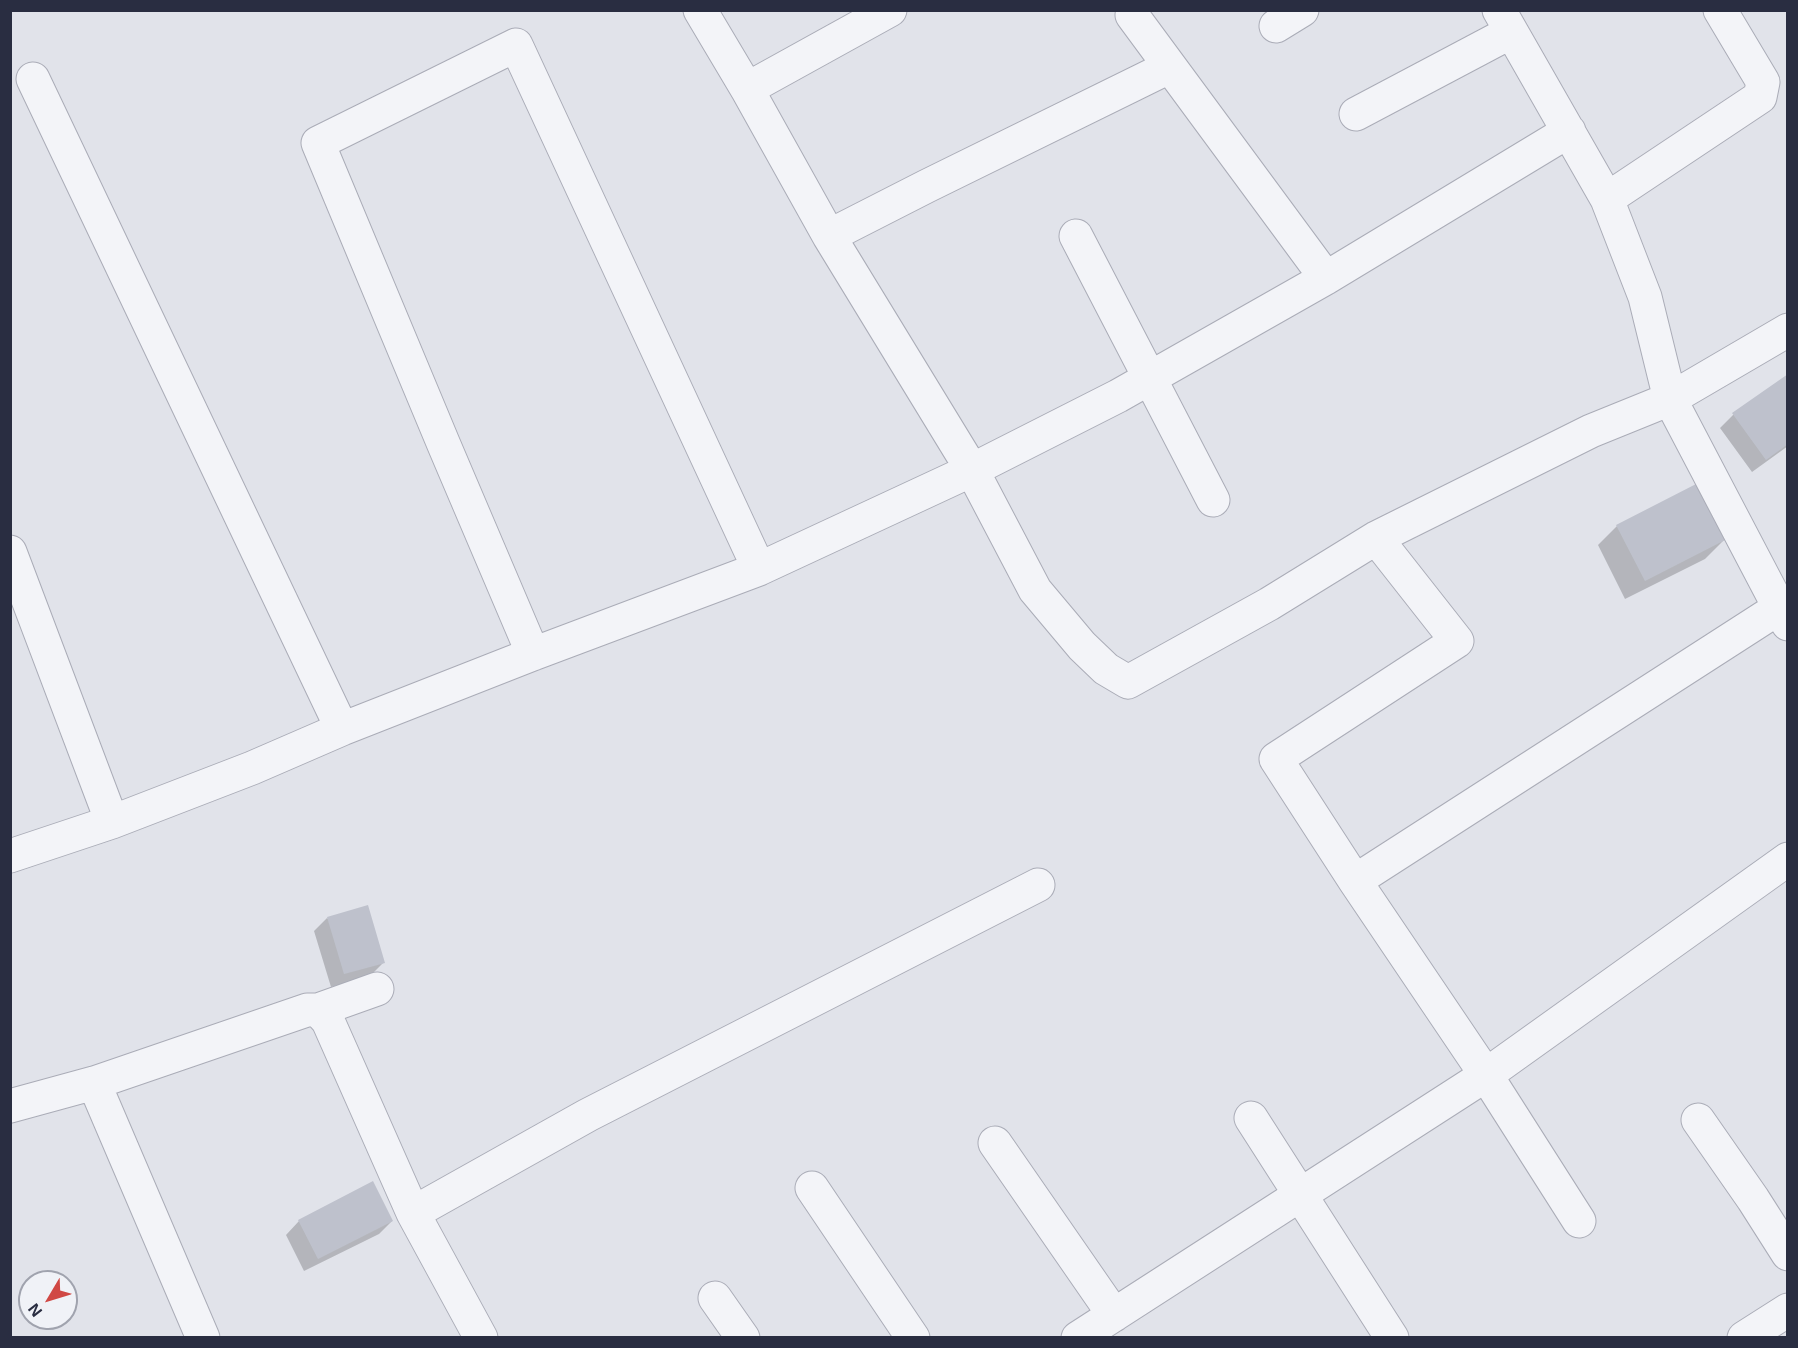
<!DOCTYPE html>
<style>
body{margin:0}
#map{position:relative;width:1798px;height:1348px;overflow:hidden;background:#e1e3ea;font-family:Arial,sans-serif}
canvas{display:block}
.frame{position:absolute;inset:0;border:12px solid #292d41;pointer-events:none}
.north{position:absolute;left:18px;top:1270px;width:60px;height:60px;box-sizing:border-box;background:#f0f2f7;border:2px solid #a0a3ae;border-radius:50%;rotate:232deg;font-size:16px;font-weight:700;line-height:24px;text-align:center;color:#292d41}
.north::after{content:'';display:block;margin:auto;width:21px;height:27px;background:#d04844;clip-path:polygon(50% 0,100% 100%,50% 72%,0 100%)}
</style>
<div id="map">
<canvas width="1798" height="1348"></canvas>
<div class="frame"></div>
<div class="north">N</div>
</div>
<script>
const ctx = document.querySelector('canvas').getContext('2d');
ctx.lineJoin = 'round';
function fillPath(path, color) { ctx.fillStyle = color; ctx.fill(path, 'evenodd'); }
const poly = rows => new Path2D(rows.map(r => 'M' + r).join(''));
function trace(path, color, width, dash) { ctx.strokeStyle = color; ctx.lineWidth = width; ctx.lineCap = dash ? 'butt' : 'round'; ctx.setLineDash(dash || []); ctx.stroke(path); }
const shadow = poly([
 [1788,376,1788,446,1752,472,1720,428,1733,415],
 [1617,526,1725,539,1705,559,1625,599,1598,545],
 [327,918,383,963,370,976,331,987,314,931],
 [299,1221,392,1221,379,1234,304,1271,286,1235]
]);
const building = poly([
 [1788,374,1788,444,1766,460,1732,413],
 [1698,483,1727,539,1645,581,1616,525],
 [368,905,385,963,344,974,327,917],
 [373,1181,393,1221,318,1259,298,1220]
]);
const minor = poly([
 [700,10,747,89,829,236,972,470,1035,590,1082,646,1106,669,1128,682,1269,604,1376,538,1591,431,1670,399,1788,330],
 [1499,10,1607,199,1645,297,1670,399,1788,624],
 [1132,15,1326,278],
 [1276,26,1302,10],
 [33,79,342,729],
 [747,89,890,10],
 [1356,114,1511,32],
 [1607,199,1760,97,1763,82,1720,10],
 [829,236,927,186,1169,67],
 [1076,236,1213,500],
 [1376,538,1457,641,1276,759,1355,881,1486,1075,1579,1221],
 [10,552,112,822],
 [533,654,444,445,318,143,516,45,759,569],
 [10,856,112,822,252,768,342,729,533,654,759,569,972,470,1118,396,1326,278,1569,131],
 [1355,881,1779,608],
 [318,1010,328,1021,413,1213,481,1338],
 [94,1083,203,1338],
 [10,1106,94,1083,307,1010,318,1010,377,989],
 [1251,1118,1392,1338],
 [1698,1120,1753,1199,1788,1254],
 [995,1143,1114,1315],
 [812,1188,913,1338],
 [413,1213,588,1115,1038,885],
 [715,1298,743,1338],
 [1078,1338,1486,1075,1788,859],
 [1744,1338,1788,1310]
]);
fillPath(shadow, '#0003');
fillPath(building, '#bec1cc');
trace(minor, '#aaacb7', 35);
trace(minor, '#f3f4f8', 33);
</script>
